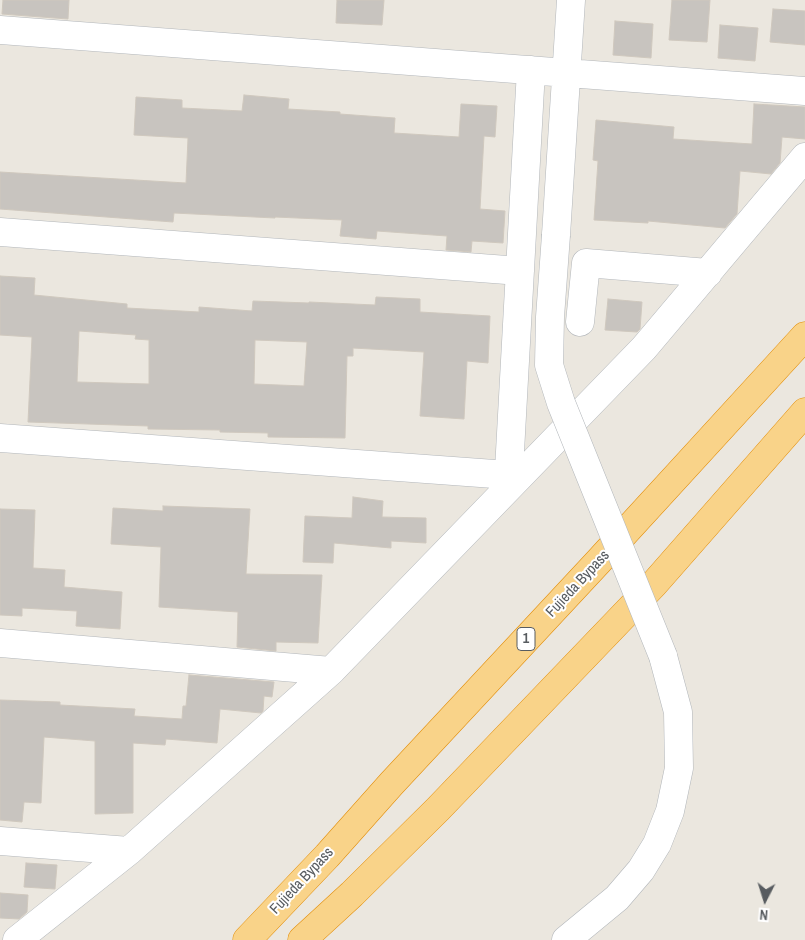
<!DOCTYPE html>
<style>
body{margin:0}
#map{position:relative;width:805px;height:940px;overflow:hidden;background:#ebe7df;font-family:"Archivo Narrow",sans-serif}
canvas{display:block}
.north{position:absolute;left:740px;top:875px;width:50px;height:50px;-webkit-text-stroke:4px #fff;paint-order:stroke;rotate:185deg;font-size:14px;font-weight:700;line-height:20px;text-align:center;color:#585c60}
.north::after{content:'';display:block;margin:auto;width:18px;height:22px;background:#585c60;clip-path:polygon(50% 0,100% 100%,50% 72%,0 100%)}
</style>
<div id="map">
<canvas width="805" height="940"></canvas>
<div class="north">N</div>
</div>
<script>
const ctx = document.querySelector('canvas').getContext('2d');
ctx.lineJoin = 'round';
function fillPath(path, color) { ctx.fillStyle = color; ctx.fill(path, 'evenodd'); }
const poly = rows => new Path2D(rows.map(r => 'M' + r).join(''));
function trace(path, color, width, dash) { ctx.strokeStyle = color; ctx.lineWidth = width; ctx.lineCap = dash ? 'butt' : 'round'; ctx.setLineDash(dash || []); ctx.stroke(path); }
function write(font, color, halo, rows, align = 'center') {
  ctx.font = font + ' "Archivo Narrow",sans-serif'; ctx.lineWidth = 4; ctx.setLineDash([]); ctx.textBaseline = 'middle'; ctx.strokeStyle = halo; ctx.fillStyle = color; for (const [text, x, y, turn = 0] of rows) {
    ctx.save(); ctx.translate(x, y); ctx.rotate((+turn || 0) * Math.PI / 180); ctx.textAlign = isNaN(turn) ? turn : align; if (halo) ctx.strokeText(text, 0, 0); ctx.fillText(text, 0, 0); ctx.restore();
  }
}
const building = poly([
 [3,0,69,0,68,19,2,14,3,0],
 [337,0,384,0,382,25,336,23,337,0],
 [672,0,710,0,707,42,669,40,672,0],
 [773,9,805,11,805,45,770,42,773,9],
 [615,21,653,24,651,58,613,55,615,21],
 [720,25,758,28,755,61,718,58,720,25],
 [244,95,289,99,288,109,340,112,340,114,395,118,394,133,459,137,461,104,497,106,495,137,484,136,480,209,505,211,503,243,472,241,471,252,446,250,447,236,377,231,376,239,340,236,342,220,275,217,275,218,174,213,173,222,0,209,0,172,186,183,188,138,134,135,136,97,182,100,182,108,242,111,244,95],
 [754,104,805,107,805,139,782,137,780,163,771,174,740,171,737,214,725,228,648,221,648,223,594,220,598,161,593,160,596,120,674,127,673,139,752,144,754,104],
 [0,276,35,278,34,295,127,304,127,308,199,312,199,307,252,311,253,301,309,303,309,302,375,305,376,297,420,299,420,312,490,316,488,363,467,361,464,419,420,416,424,352,353,348,353,356,347,356,345,438,268,437,268,433,220,432,220,430,148,429,148,426,28,422,32,337,0,335,0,276],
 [79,331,136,335,135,339,149,340,149,384,77,382,79,331],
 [255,340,307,342,304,386,254,384,255,340],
 [608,299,642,302,640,329,637,332,605,330,608,299],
 [353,497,383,501,382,517,426,518,426,543,391,541,391,548,334,543,333,563,303,562,305,516,352,518,353,497],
 [163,506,250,509,246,574,322,575,318,643,276,642,276,651,237,647,238,612,159,607,161,547,111,544,113,508,163,511,163,506],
 [0,509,35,510,33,568,65,570,64,587,122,592,120,629,76,626,77,611,22,608,22,616,0,615,0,509],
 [189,675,274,682,272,697,264,696,263,711,261,713,220,709,217,743,166,739,165,745,133,743,133,813,95,814,95,741,44,737,41,803,24,802,22,822,0,820,0,700,60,702,60,705,135,709,134,716,182,719,183,706,186,706,189,675],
 [26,863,57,865,55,889,24,887,26,863],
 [0,893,28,895,27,912,19,919,0,918,0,893]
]);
const minor = poly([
 [0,30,805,91],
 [0,232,520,271],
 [556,235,571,0],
 [580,322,586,263,708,273],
 [0,438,508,475],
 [508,488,531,70],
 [0,643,331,671],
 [0,841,129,851],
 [17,940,129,851,331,671,644,348,805,157],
 [566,940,617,898,641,870,657,844,670,811,679,768,678,712,663,656]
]);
const highway = poly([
 [247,940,327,856,392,783,598,562,805,336],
 [302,940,352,894,438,809,654,584,805,412]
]);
const minorBridge = poly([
 [556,235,550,317,549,365,561,403,663,656]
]);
const shields = [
 [526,639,18]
];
const shieldNames = [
 ["1",526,639]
];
const streetNames = [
 ["Fujieda Bypass",578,584,-47],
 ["Fujieda Bypass",302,881,-47]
];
fillPath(building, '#c8c4bf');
trace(building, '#cfc8be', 1);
trace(minor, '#b2b6ba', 29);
trace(highway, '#e28d08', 29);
trace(minor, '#fff', 28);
trace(highway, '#f9d389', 28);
trace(minorBridge, '#b2b6ba', 29, []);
trace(minorBridge, '#fff', 28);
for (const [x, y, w] of shields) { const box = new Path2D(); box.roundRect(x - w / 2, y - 11.5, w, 23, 4); ctx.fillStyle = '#fff'; ctx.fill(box); trace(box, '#585c60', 1); }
write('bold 14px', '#585c60', null, shieldNames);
write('15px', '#585c60', '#fff', streetNames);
</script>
